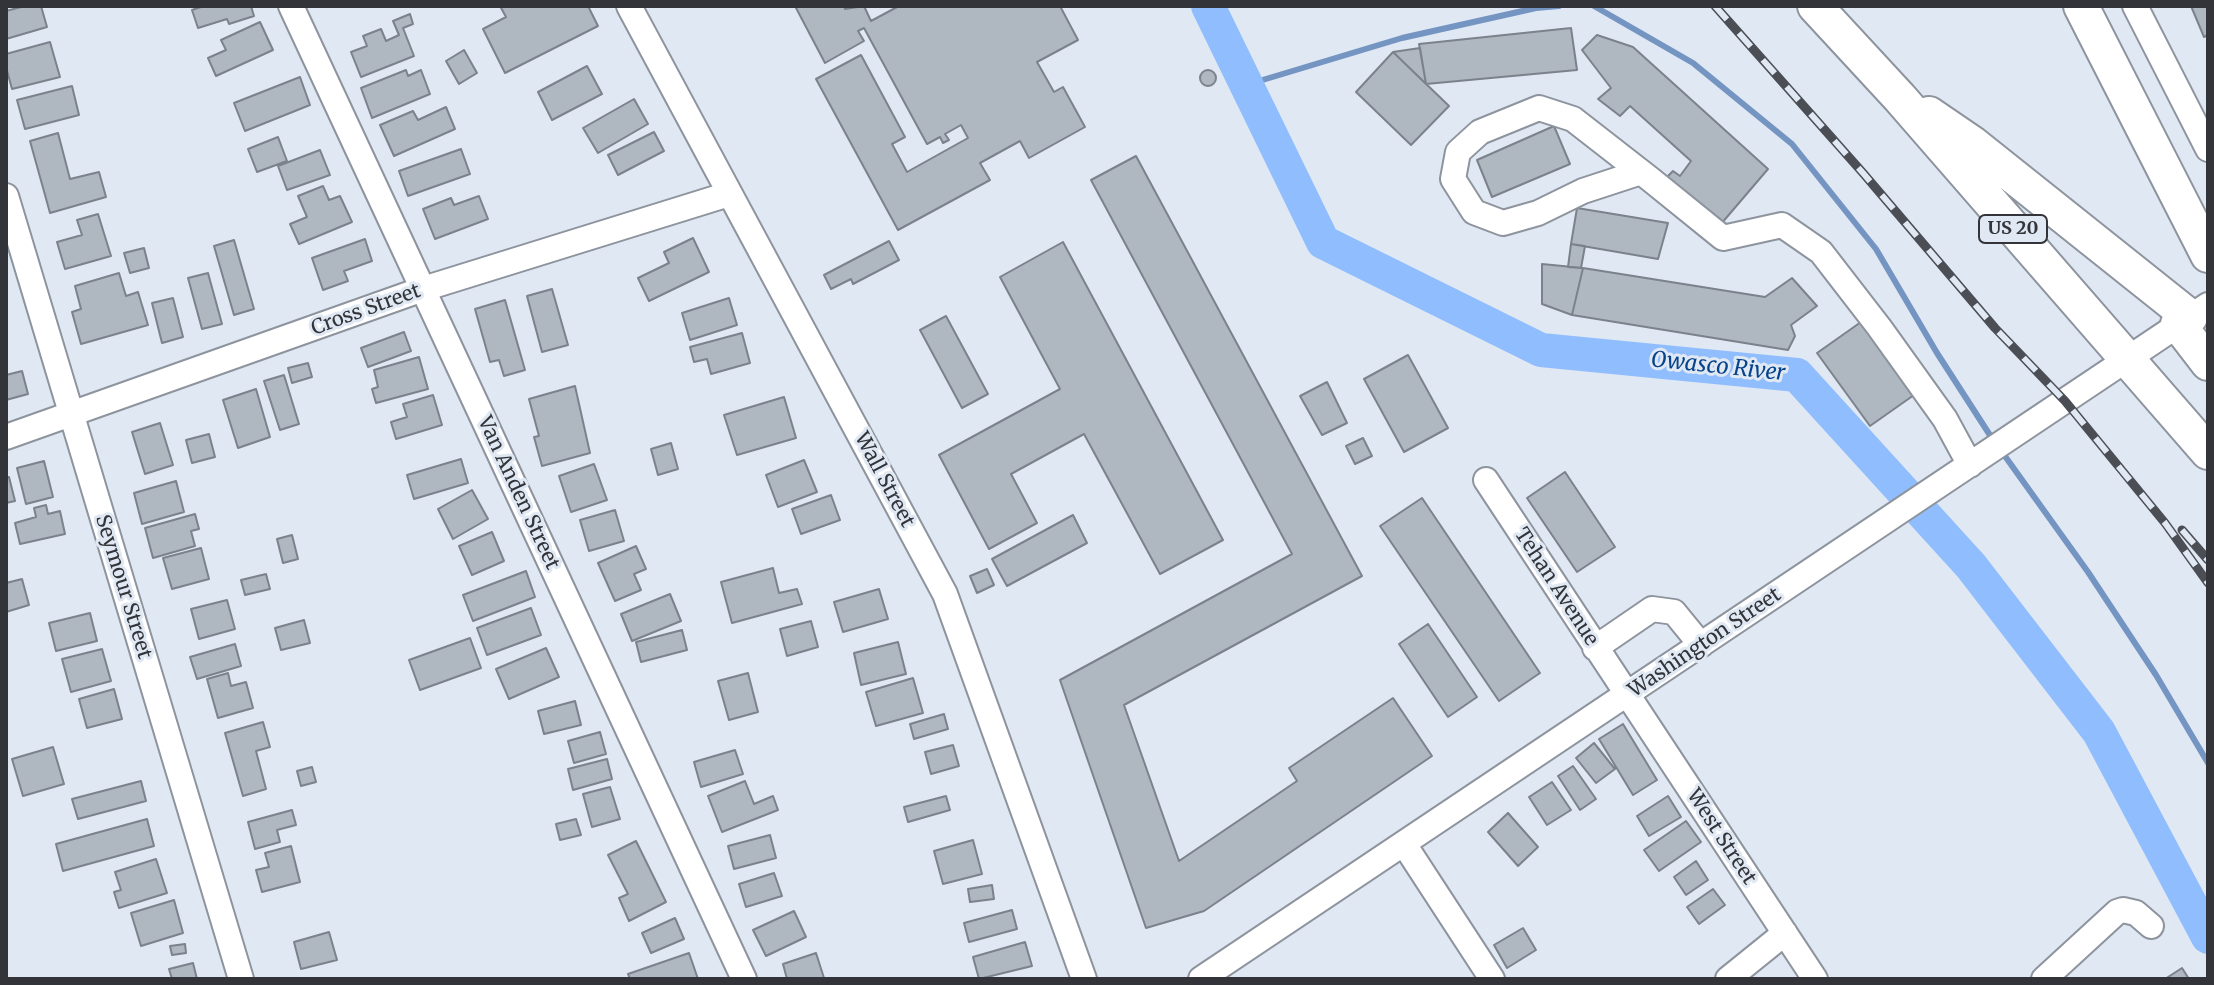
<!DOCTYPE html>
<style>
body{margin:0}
#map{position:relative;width:2214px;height:985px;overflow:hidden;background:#e0e8f3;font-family:Merriweather,serif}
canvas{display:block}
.frame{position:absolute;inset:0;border:8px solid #323439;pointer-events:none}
</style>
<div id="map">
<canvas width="2214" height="985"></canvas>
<div class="frame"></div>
</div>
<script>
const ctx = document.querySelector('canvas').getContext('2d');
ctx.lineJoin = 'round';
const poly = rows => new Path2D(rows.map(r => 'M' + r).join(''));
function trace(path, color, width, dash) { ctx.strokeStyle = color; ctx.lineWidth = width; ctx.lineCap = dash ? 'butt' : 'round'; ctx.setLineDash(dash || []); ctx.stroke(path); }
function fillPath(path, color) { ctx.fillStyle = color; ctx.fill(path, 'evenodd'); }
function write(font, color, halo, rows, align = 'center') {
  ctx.font = font + ' Merriweather,serif'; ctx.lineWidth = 6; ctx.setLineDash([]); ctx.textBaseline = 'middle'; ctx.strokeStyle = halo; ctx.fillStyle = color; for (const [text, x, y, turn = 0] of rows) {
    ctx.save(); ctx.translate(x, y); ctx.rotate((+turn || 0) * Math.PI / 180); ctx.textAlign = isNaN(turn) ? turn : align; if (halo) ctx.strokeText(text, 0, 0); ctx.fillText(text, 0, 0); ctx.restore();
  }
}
const stream = poly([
 [1594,6,1693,63,1792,144,1876,249,1937,353,1995,443],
 [1246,85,1402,38,1536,8,1559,6],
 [2002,452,2088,572,2156,675,2208,763]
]);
const river = poly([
 [1208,6,1323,242,1541,350,1797,375,1971,566,2099,732,2208,937]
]);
const building = poly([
 [25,6,41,6,47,27,6,39,6,11,25,6],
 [204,6,251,6,254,16,229,24,227,19,198,28,192,10,204,6],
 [500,6,588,6,598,26,505,73,483,29,506,17,500,6],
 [795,6,844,6,845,9,864,6,871,21,899,6,1060,6,1078,40,1037,62,1054,92,1063,87,1085,127,1029,158,1020,141,980,163,990,180,898,230,816,79,861,55,905,137,892,144,907,172,968,138,961,125,945,134,949,140,943,143,940,137,927,144,864,28,858,31,864,41,825,63,795,6],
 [2191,6,2208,6,2208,35,2204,37,2191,6],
 [410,14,413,24,403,28,414,56,361,77,351,52,367,46,363,36,381,29,386,41,399,35,393,21,410,14],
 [260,22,273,50,216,76,208,58,226,50,221,40,260,22],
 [1571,28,1577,70,1426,84,1419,44,1571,28],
 [1597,35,1633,47,1768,169,1721,224,1666,178,1673,171,1680,176,1691,161,1630,106,1620,116,1598,99,1611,88,1582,50,1597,35],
 [50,42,60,77,12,89,6,67,6,54,50,42],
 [1420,48,1426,84,1393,52,1420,48],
 [464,50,477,73,459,84,446,61,464,50],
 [1393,52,1449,106,1411,145,1356,92,1393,52],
 [587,66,602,94,552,120,538,92,587,66],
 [406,70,408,76,421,70,430,94,372,118,361,88,406,70],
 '1200 78a8 8 0 1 1 16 0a8 8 0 1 1-16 0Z',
 [300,77,310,105,245,131,234,103,300,77],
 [72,86,79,115,25,129,17,100,72,86],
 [634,99,648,124,598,153,583,128,634,99],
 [446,107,455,129,394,156,380,125,413,111,418,120,446,107],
 [1554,126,1570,164,1492,197,1477,160,1554,126],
 [654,132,664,151,618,175,608,155,654,132],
 [58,133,70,179,99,172,106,197,50,213,30,141,58,133],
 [278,137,287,161,257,172,248,149,278,137],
 [461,149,470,174,408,196,399,171,461,149],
 [320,150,330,175,287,190,278,166,320,150],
 [1136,156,1362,576,1124,705,1179,861,1297,781,1289,768,1393,698,1432,756,1204,911,1146,928,1060,680,1292,554,1091,180,1136,156],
 [323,186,329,200,340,196,352,222,299,244,290,224,307,217,298,196,323,186],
 [479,196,488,219,435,239,423,209,451,198,454,205,479,196],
 [1577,208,1668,223,1658,259,1571,244,1577,208],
 [98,214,111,256,65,269,57,242,82,235,77,220,98,214],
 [693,238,709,272,649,301,638,278,669,263,664,252,693,238],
 [365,239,372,261,344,271,348,281,323,290,312,258,365,239],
 [234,240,254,309,234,315,214,246,234,240],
 [889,241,899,260,853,284,851,279,831,289,824,275,889,241],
 [1063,242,1223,540,1160,574,1084,434,1011,474,1037,523,989,549,939,455,1060,389,1000,277,1063,242],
 [1571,244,1585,246,1581,268,1568,267,1571,244],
 [144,248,149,268,130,273,124,253,144,248],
 [1542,264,1583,268,1572,315,1542,304,1542,264],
 [1583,268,1765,297,1792,278,1817,306,1791,325,1795,336,1788,350,1572,315,1583,268],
 [119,273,126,296,138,292,148,325,81,344,72,312,81,309,75,286,119,273],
 [208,273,222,324,202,329,188,278,208,273],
 [552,289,568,345,542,352,527,296,552,289],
 [173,298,183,337,162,343,152,303,173,298],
 [729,298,737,325,690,340,682,313,729,298],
 [505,300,525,370,504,376,499,360,490,362,475,309,505,300],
 [946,316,988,394,962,408,920,330,946,316],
 [1861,322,1914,395,1870,426,1817,353,1861,322],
 [404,332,411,351,368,367,361,348,404,332],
 [742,333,750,363,711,374,707,359,694,362,690,347,742,333],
 [1408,355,1448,428,1404,452,1364,379,1408,355],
 [419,357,428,389,376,403,372,389,378,387,374,370,419,357],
 [308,363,312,377,292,383,288,368,308,363],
 [22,371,28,394,6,400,6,375,22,371],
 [284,375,299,424,280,430,264,381,284,375],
 [1327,382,1347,423,1322,435,1300,396,1327,382],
 [575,386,590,453,542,466,534,437,539,436,529,399,575,386],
 [256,389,270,437,238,448,223,400,256,389],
 [433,395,442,425,396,439,391,422,407,417,403,404,433,395],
 [784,397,796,438,737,455,724,415,784,397],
 [160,423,173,465,145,474,132,432,160,423],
 [209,434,215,457,192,463,186,440,209,434],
 [1363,438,1372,456,1355,464,1346,446,1363,438],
 [671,443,678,469,658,475,651,449,671,443],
 [461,459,468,483,414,499,407,475,461,459],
 [804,460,817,492,778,507,766,475,804,460],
 [44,461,53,497,26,504,17,468,44,461],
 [594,464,607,500,571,512,559,476,594,464],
 [1565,472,1615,547,1577,572,1527,498,1565,472],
 [9,477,15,501,6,503,6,478,9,477],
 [176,481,184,512,142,524,134,493,176,481],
 [472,490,488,519,453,539,438,509,472,490],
 [831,495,840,520,801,534,792,509,831,495],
 [1422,498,1540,673,1499,701,1380,526,1422,498],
 [46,505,48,514,60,511,65,534,20,544,15,523,36,517,34,508,46,505],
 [615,510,624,541,589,551,580,520,615,510],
 [195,514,199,529,191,531,195,546,153,558,145,528,195,514],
 [1073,515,1087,543,1007,586,992,559,1073,515],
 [492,532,504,561,472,575,459,546,492,532],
 [292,535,298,559,283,563,277,539,292,535],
 [636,546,646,569,634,574,641,590,615,601,598,563,636,546],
 [201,548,209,579,172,589,163,558,201,548],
 [773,568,779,593,797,589,802,604,732,623,721,582,773,568],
 [987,569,994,585,977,593,970,576,987,569],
 [526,571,535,597,473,621,463,595,526,571],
 [266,574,270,589,245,595,241,580,266,574],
 [22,579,29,605,6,612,6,583,22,579],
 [879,589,888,619,843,632,834,602,879,589],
 [670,594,681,621,632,641,621,614,670,594],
 [227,600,235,629,199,639,191,609,227,600],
 [531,608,541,635,487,655,477,628,531,608],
 [90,613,97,641,56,651,49,623,90,613],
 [304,620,310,643,281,650,275,628,304,620],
 [811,621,818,647,787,656,780,629,811,621],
 [1428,624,1477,697,1448,717,1399,644,1428,624],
 [682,630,687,650,641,662,636,642,682,630],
 [470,638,481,668,420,690,409,660,470,638],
 [898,642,906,674,861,685,854,653,898,642],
 [235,644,241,666,197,679,190,657,235,644],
 [546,648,559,677,509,699,496,669,546,648],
 [102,649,111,681,71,692,62,659,102,649],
 [228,673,231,686,246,682,253,708,218,718,207,679,228,673],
 [748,673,758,712,729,720,718,681,748,673],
 [913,678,923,713,876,726,866,692,913,678],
 [114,689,122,719,87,728,79,699,114,689],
 [575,701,581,725,544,734,538,711,575,701],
 [944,714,948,729,914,739,910,724,944,714],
 [263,722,270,747,256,751,266,789,243,796,225,733,263,722],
 [1623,724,1657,780,1633,795,1599,739,1623,724],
 [600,732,606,754,574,763,568,741,600,732],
 [1594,743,1615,769,1596,783,1576,758,1594,743],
 [953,745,959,766,931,774,925,752,953,745],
 [53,747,64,784,23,796,12,759,53,747],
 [735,750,743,774,701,787,694,762,735,750],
 [607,759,612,779,573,790,568,769,607,759],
 [1573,766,1596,799,1580,810,1558,776,1573,766],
 [312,767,316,782,301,786,297,771,312,767],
 [141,781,146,801,78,819,72,799,141,781],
 [745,781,754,804,773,796,778,810,722,832,708,796,745,781],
 [1552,782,1571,810,1547,825,1529,797,1552,782],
 [610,787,620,819,592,827,583,794,610,787],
 [946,796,950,810,908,822,904,807,946,796],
 [1668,796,1681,817,1649,836,1637,816,1668,796],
 [292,810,296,825,277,830,280,842,255,849,248,822,292,810],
 [1508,813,1538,847,1518,866,1488,832,1508,813],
 [147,819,154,846,63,871,56,844,147,819],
 [576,819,581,835,560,840,556,824,576,819],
 [1686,821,1701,842,1659,871,1644,850,1686,821],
 [770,835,776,858,734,869,728,846,770,835],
 [973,840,982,874,943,884,934,851,973,840],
 [636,841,666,902,629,921,619,898,628,894,608,855,636,841],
 [291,846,300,882,262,892,256,870,269,867,265,853,291,846],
 [156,859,167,893,119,908,114,892,121,890,115,872,156,859],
 [1696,861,1708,880,1686,895,1674,877,1696,861],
 [774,873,782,896,746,907,739,884,774,873],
 [992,885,994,899,970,902,968,889,992,885],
 [1713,889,1725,905,1699,924,1687,907,1713,889],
 [174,900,183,933,141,946,131,913,174,900],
 [1012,910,1017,929,969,942,964,923,1012,910],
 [794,911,806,937,766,956,753,930,794,911],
 [675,918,684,939,651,953,642,933,675,918],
 [1523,928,1536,950,1507,968,1494,945,1523,928],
 [329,932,337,960,301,969,294,942,329,932],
 [1025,942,1032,966,979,979,973,957,1025,942],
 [185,944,186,953,172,955,170,946,185,944],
 [689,953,698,979,630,979,628,974,689,953],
 [816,953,824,978,787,979,783,964,816,953],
 [193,963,197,979,172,979,169,969,193,963],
 [2182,968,2189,979,2165,979,2182,968]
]);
const minor = poly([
 [291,6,744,979],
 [629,6,945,594,1084,979],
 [2135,6,2208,149],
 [1641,172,1583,191,1538,213,1503,223,1474,212,1453,179,1458,152,1480,132,1539,108,1573,119,1650,179,1723,238,1782,225,1821,252,1879,327,1945,419,1970,465],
 [6,196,241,979],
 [6,437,423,289,729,194],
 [1486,480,1815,979],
 [1595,648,1652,609,1674,612,1701,645],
 [1404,844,1492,979],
 [1201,979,2208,305],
 [1728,979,1785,933],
 [2044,979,2117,912,2123,910,2136,913,2151,926]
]);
const highway = poly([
 [1815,6,1900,98,2208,452],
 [2081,6,2208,255],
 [1929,114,1973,144,2190,317],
 [2178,324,2208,363]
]);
const rail = poly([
 [1715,6,1863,173,1995,328,2065,401,2165,523,2208,583],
 [2182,530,2208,560]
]);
const shields = [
 [2013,229,68]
];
const shieldNames = [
 ["US 20",2013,229]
];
const streetNames = [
 ["Cross Street",366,310,-20],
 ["Wall Street",884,480,62],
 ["Van Anden Street",518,493,65],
 ["Seymour Street",123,587,73],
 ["Tehan Avenue",1556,587,57],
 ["Washington Street",1705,643,-34],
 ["West Street",1721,837,57]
];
const waterNames = [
 ["Owasco River",1718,367,6]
];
trace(stream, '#7494c2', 6);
trace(river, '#90bdfd', 34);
fillPath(building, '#afb7c1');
trace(building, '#7b828b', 2);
trace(minor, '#8d949e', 28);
trace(highway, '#8d949e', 38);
trace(minor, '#fff', 24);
trace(highway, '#fff', 34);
trace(rail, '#4b4e54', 9);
trace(rail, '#e0e8f3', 6, [18]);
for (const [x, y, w] of shields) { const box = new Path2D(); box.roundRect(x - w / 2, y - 14, w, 28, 6); ctx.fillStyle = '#e0e8f3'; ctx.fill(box); trace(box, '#323439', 2); }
write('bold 18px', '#323439', null, shieldNames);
write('20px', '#323439', '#e0e8f3', streetNames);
write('italic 22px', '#05438b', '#e0e8f3', waterNames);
</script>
